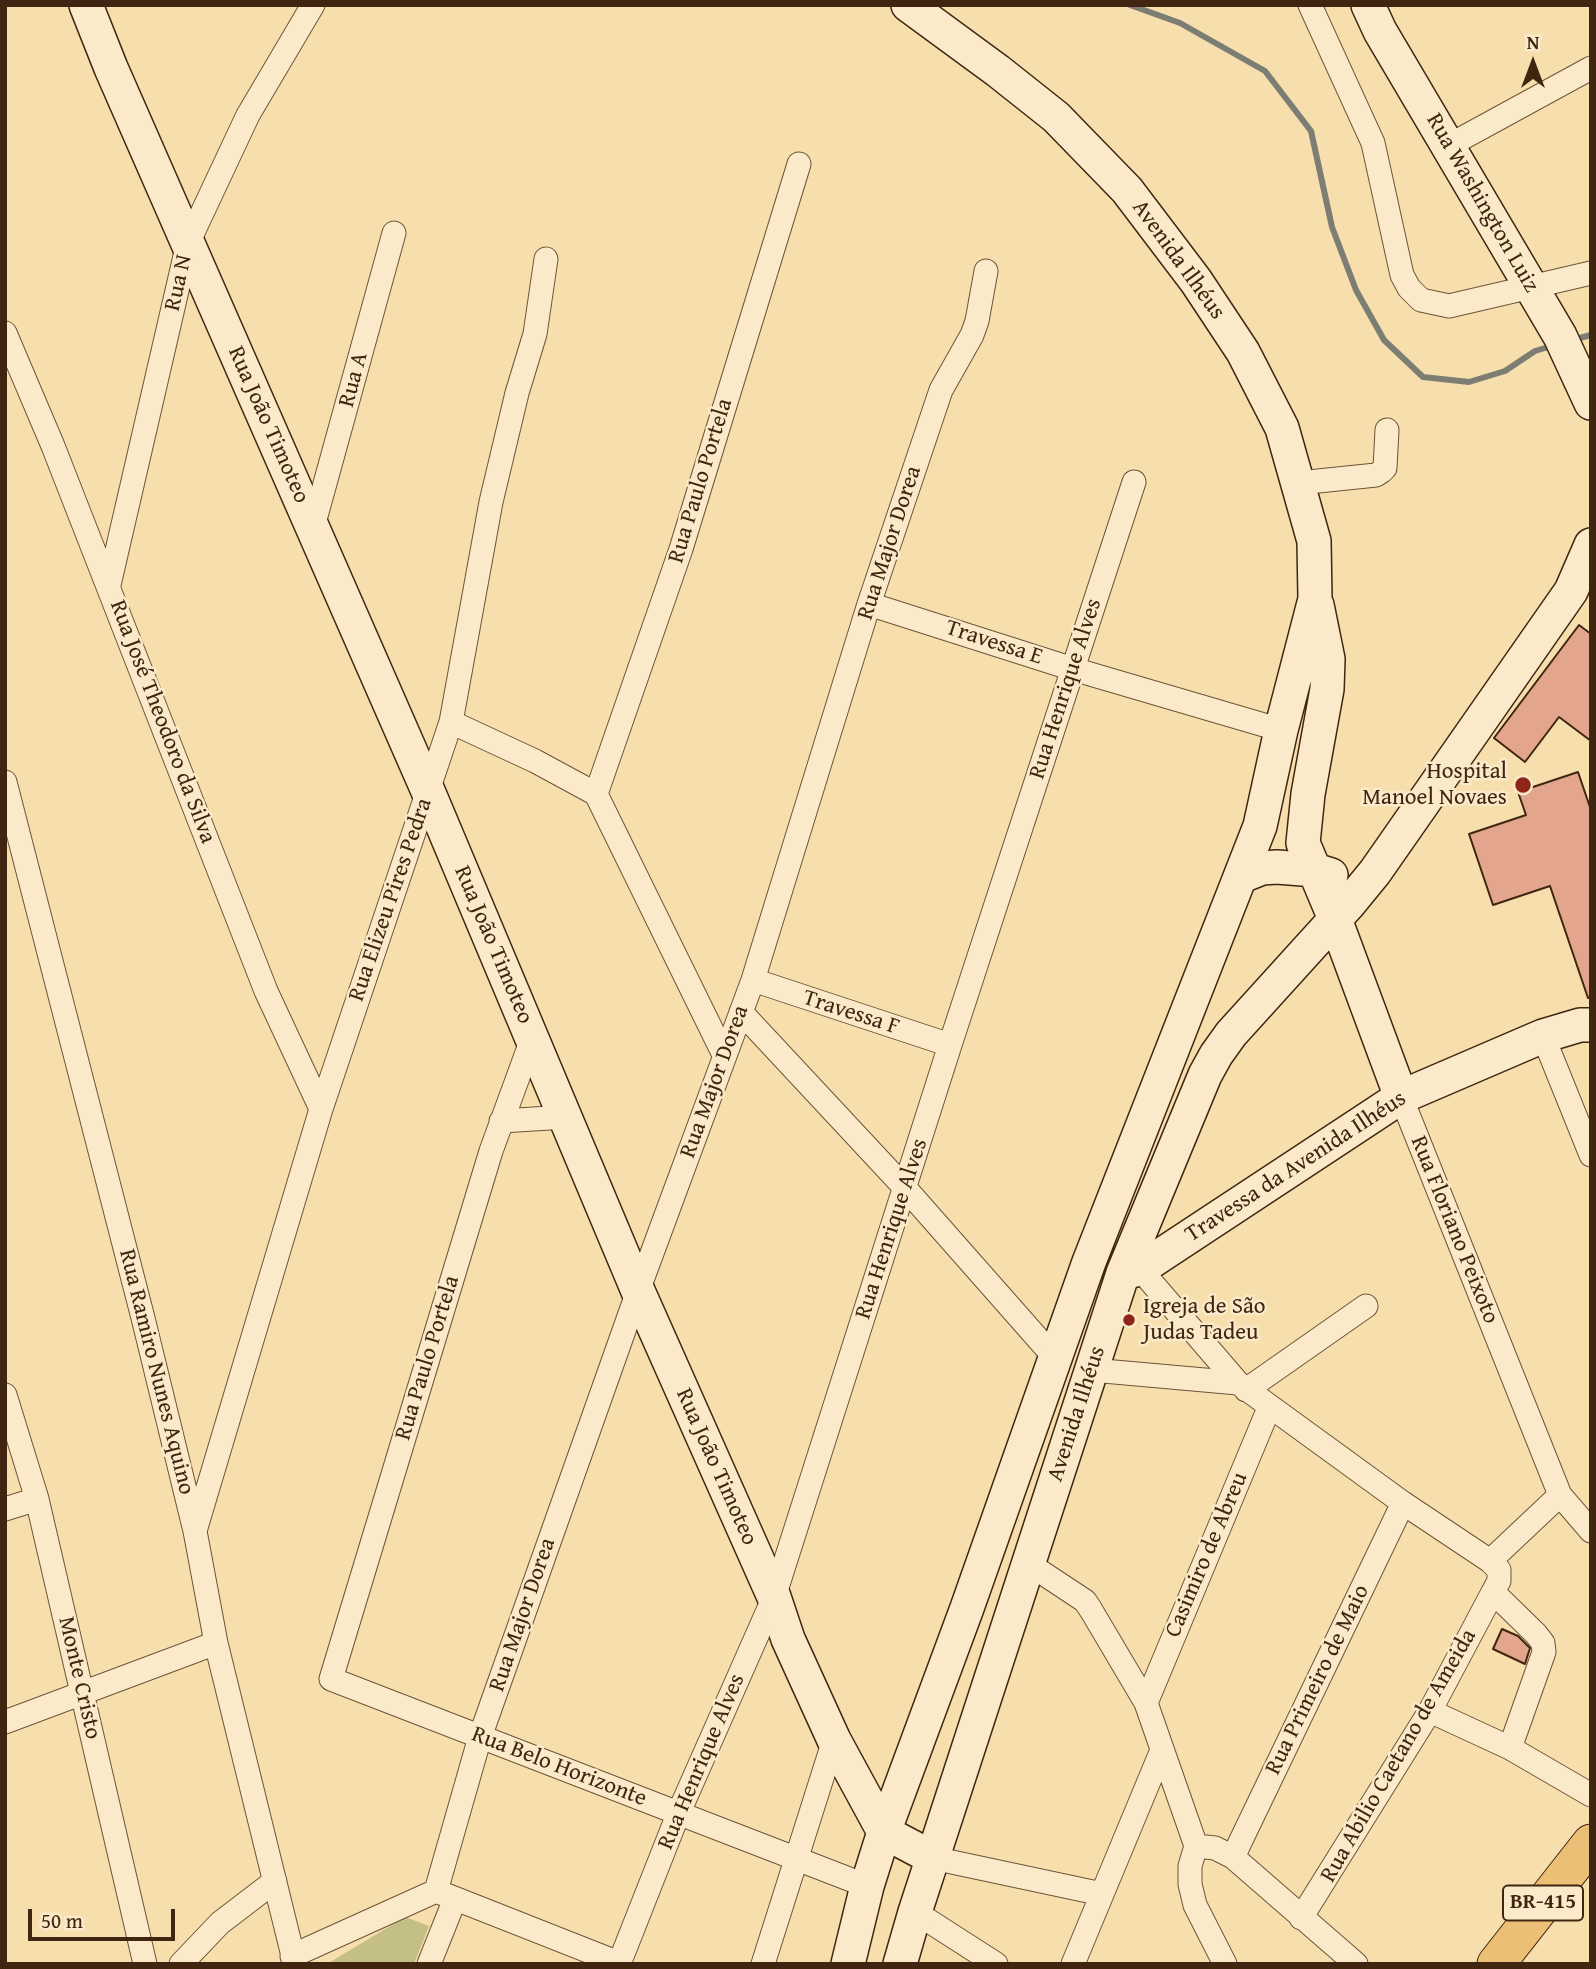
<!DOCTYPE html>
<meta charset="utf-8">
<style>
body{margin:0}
#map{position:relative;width:1596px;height:1969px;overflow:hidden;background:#f7dead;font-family:"Gentium Book Plus",serif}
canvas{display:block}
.frame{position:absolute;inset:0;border:7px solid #402610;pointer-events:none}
.north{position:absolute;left:1498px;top:28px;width:70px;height:70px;-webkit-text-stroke:5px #faeaca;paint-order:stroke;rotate:0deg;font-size:19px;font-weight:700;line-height:28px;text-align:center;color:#402610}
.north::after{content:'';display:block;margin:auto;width:24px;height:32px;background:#402610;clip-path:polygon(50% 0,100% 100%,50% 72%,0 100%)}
.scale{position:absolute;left:28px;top:1909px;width:147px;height:32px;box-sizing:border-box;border:4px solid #402610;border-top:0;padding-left:9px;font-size:21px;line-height:24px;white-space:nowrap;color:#402610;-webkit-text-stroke:5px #faeaca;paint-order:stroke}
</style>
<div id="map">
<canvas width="1596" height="1969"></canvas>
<div class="frame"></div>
<div class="north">N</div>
<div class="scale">50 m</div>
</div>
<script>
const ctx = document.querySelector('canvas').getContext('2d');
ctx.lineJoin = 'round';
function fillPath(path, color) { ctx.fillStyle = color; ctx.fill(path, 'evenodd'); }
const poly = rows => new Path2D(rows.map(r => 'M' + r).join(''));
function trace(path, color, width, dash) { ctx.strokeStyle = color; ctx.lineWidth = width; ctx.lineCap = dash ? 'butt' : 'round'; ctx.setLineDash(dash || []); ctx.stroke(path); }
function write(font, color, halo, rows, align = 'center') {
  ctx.font = font + ' "Gentium Book Plus",serif'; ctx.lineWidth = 5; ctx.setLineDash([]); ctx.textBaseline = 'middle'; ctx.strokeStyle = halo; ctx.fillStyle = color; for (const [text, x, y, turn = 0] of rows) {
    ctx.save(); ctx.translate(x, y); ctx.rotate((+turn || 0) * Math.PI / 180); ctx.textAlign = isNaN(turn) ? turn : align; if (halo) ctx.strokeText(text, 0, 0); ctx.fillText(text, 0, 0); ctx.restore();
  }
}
const green = poly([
 [405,1917,429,1926,414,1964,327,1964]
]);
const stream = poly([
 [1130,5,1180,23,1265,71,1311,131,1332,227,1356,290,1384,340,1423,377,1469,382,1505,371,1535,351,1555,345],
 [1572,340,1591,335]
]);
const building = poly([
 [1579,625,1591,634,1591,741,1559,717,1525,762,1494,738,1579,625],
 [1578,772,1591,810,1591,997,1588,998,1550,886,1493,905,1469,834,1526,815,1518,792,1578,772],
 [1502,1629,1518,1636,1530,1648,1525,1664,1493,1649,1502,1629]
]);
const street = poly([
 [1310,5,1373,143,1402,275,1409,288,1421,300,1449,306,1591,273],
 [1448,146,1591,68],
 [5,333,53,446,266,991,321,1109],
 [1299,483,1376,475,1382,471,1385,468,1387,430],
 [313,527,394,233],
 [109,585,188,243,248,115,313,5],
 [869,604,1073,669,1281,730],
 [451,722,535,761,596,794,724,1055],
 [5,782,143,1318,195,1531,216,1643,295,1964],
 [596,794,681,549,799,164],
 [753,980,950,1045],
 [741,1012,906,1189,1055,1358],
 [1543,1036,1591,1155],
 [532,1039,491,1151,331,1679,867,1886],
 [1401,1097,1560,1495,1591,1531],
 [501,1121,566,1117],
 [1140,1269,1238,1383,1403,1503,1490,1561,1499,1570,1499,1581,1493,1592,1536,1634,1543,1643,1544,1652,1510,1748],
 [1092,1370,1238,1383],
 [1246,1390,1366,1306],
 [5,1395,37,1499,145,1964],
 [5,1509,37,1499],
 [195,1531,321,1109,451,722,491,502,517,393,535,334,546,259],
 [1490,1561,1560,1495],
 [1029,1564,1085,1601,1091,1610,1146,1703,1196,1846],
 [1146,1703,1269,1408],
 [1430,1711,1510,1748,1591,1795],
 [5,1722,216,1643],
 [1196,1846,1215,1848,1233,1857,1356,1964],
 [1196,1846,1190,1866,1190,1884,1195,1905,1225,1964],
 [1233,1857,1403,1503],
 [933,1858,1102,1894],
 [436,1891,480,1737,638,1291,753,980,869,604,941,390,972,335,977,321,986,271],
 [436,1891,621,1964],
 [915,1912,996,1964],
 [1301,1918,1430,1711,1493,1592],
 [292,1956,436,1891],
 [181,1964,220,1923,275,1881],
 [429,1964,455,1899],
 [619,1964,679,1812,774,1597,950,1045,1134,482],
 [763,1964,834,1740],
 [1073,1964,1162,1750]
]);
const secondary = poly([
 [86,5,111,68,428,791,638,1291,774,1597,788,1639,834,1740,884,1832,933,1858],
 [1368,5,1380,31,1560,336,1591,403],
 [1317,605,1328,659,1327,689,1308,794,1303,843,1335,919,1401,1097],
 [1242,876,1262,868,1277,867,1315,870,1331,875],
 [1123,1273,1140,1269,1401,1097,1543,1036,1580,1025,1591,1025],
 [848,1964,867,1886,884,1832,967,1608,1089,1262,1260,826,1281,730,1315,599,1314,541,1282,428,1243,352,1196,281,1127,190,1056,117,998,71,908,5],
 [900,1964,915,1912,1123,1273,1205,1075,1216,1055,1231,1034,1348,905,1375,872,1571,591,1591,545]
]);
const primary = poly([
 [1496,1964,1591,1843]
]);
const markers = [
 [1523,785,9,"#8f2418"],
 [1129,1320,7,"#8f2418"]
];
const shields = [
 [1543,1903,80]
];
const shieldNames = [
 ["BR-415",1543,1903]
];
const streetNames = [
 ["Rua Washington Luiz",1482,203,60],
 ["Avenida Ilhéus",1178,260,54],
 ["Rua N",179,283,-77],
 ["Rua A",354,380,-75],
 ["Rua João Timoteo",268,425,66],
 ["Rua Paulo Portela",701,481,-73],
 ["Rua Major Dorea",890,543,-72],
 ["Travessa E",994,643,18],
 ["Rua Henrique Alves",1066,689,-72],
 ["Rua José Theodoro da Silva",162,722,69],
 ["Rua Elizeu Pires Pedra",391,900,-71],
 ["Rua João Timoteo",493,945,67],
 ["Travessa F",851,1013,18],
 ["Rua Major Dorea",715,1082,-70],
 ["Travessa da Avenida Ilhéus",1296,1167,-33],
 ["Rua Henrique Alves",892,1229,-72],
 ["Rua Floriano Peixoto",1454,1230,68],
 ["Rua Paulo Portela",428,1358,-73],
 ["Rua Ramiro Nunes Aquino",156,1372,76],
 ["Avenida Ilhéus",1077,1414,-72],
 ["Rua João Timoteo",716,1467,66],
 ["Casimiro de Abreu",1207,1555,-67],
 ["Rua Major Dorea",523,1615,-71],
 ["Monte Cristo",79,1678,77],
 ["Rua Primeiro de Maio",1318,1680,-64],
 ["Rua Abilio Caetano de Ameida",1399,1756,-60],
 ["Rua Henrique Alves",702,1762,-67],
 ["Rua Belo Horizonte",559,1767,21]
];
const poiNames = [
 ["Hospital",1507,772],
 ["Manoel Novaes",1507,798],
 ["Igreja de São",1143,1307,"left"],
 ["Judas Tadeu",1143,1333,"left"]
];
fillPath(green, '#c4bf84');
trace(stream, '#7c7e74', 6);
fillPath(building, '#e4a58d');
trace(building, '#402610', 2);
trace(street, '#6e5437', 25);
trace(secondary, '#402610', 36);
trace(primary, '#402610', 39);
trace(street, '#faeaca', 23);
trace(secondary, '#faeaca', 33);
trace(primary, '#ecbf76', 37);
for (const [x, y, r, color] of markers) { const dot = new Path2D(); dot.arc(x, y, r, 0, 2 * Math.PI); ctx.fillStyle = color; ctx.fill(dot); trace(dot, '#faeaca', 2.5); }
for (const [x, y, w] of shields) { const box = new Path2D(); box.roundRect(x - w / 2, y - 17.5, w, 35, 5); ctx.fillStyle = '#faeaca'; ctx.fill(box); trace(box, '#402610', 2); }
write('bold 21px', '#402610', null, shieldNames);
write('23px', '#402610', '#faeaca', streetNames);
write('23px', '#402610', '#faeaca', poiNames, 'right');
</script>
